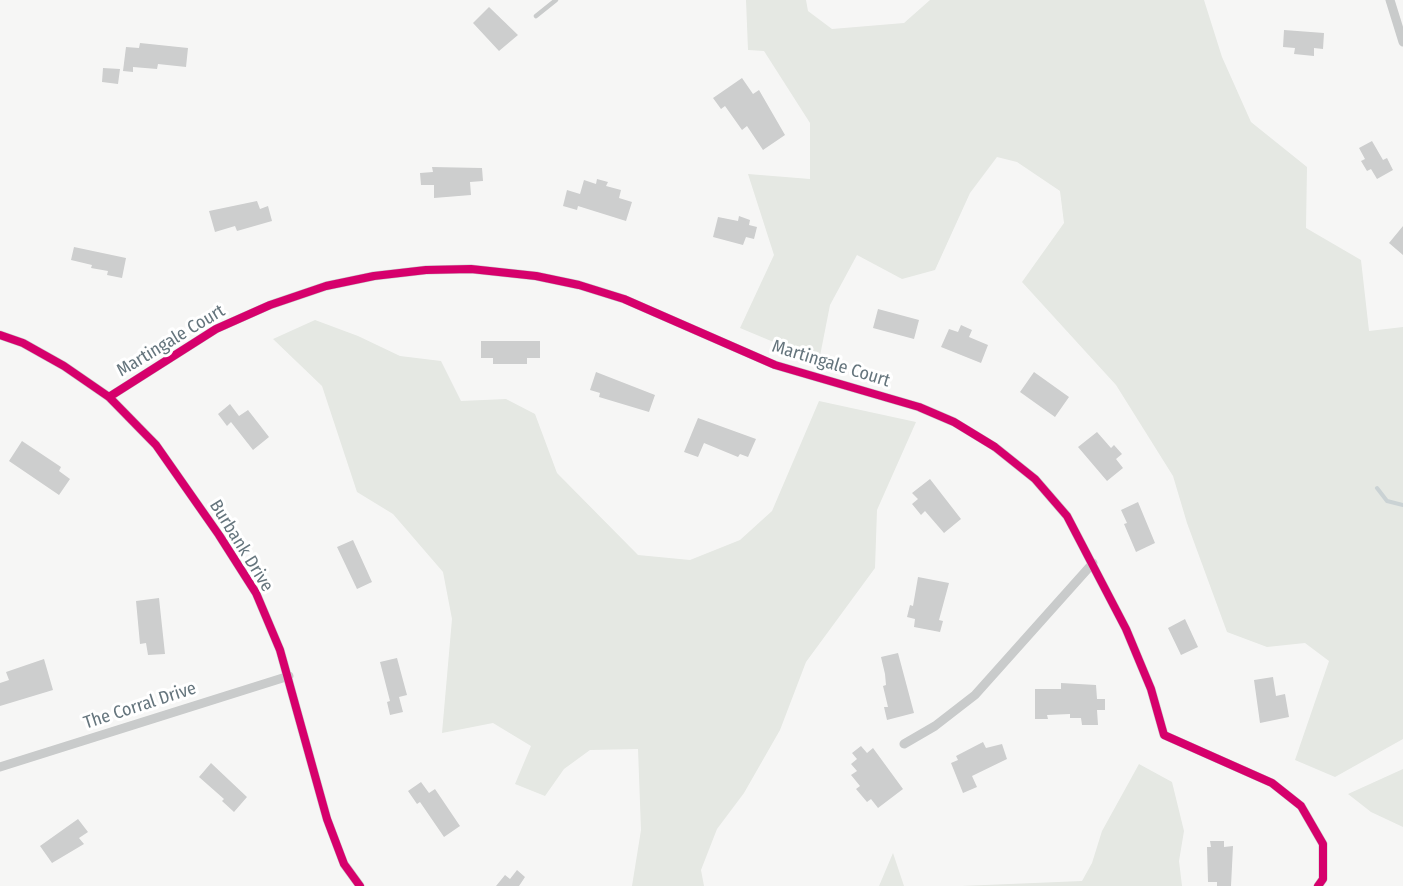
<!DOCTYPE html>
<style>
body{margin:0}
canvas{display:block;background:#f6f6f5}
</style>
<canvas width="1403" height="886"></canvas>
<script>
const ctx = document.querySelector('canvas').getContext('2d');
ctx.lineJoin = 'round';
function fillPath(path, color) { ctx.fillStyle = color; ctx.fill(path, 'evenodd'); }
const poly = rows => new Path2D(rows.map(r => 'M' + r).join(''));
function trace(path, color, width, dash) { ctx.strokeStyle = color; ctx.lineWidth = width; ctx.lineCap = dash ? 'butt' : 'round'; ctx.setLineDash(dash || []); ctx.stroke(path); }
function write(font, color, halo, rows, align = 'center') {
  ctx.font = font + ' "Fira Sans Condensed",sans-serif'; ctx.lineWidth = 6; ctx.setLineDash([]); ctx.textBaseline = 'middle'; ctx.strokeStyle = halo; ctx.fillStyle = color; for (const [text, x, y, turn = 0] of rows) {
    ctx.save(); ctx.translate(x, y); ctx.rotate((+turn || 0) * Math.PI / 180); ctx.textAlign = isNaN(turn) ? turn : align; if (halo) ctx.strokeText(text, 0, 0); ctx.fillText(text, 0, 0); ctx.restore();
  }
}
const green = poly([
 [746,0,806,0,808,11,832,29,904,23,930,0,1204,0,1222,57,1251,122,1307,167,1306,228,1361,260,1369,331,1403,327,1403,739,1335,777,1295,760,1329,661,1305,643,1267,647,1227,632,1187,523,1173,476,1116,385,1022,282,1064,223,1060,191,1017,162,997,157,970,193,935,270,902,279,857,255,830,305,819,361,740,328,774,255,748,174,810,179,810,123,764,51,748,50],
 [315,320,358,336,400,356,441,361,461,401,506,399,535,414,557,473,638,555,690,560,740,540,772,511,819,401,916,422,877,510,875,568,806,662,780,730,744,793,717,829,701,870,704,886,632,886,641,830,638,749,590,750,564,769,545,796,515,784,531,746,493,723,442,733,452,619,443,572,393,514,357,492,322,386,273,339],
 [1139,764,1172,782,1184,831,1179,861,1182,886,961,886,1082,881,1092,863,1102,831],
 [1403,769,1403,827,1371,812,1348,794],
 [893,853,904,886,879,886]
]);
const stream = poly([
 [1377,488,1387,501,1403,505]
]);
const building = poly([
 [489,7,518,35,499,51,473,23],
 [1284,30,1324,33,1323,49,1314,48,1314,56,1294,54,1295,48,1283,47],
 [140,43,188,48,186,67,158,64,157,69,133,67,133,72,123,71,126,47,139,48],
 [103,68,120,69,118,84,102,82],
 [742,78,753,94,759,90,785,135,763,150,747,126,742,130,725,106,721,109,713,98],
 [1372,141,1383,160,1387,158,1393,170,1377,179,1371,169,1367,171,1361,161,1365,159,1359,148],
 [432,167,482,168,483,181,470,182,471,195,434,198,434,185,421,185,420,173,433,172],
 [597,179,608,182,606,186,621,190,619,198,632,202,626,221,578,206,577,210,563,206,567,190,580,194,584,180,596,184],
 [257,201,260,209,268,206,272,221,237,231,235,226,215,232,209,211],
 [739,216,750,220,749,225,757,227,754,239,746,237,743,245,713,237,718,217,738,221],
 [1403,226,1403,255,1389,243],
 [74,247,126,258,122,278,107,275,108,271,91,268,92,265,71,260],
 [878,309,919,320,914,339,873,328],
 [961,325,972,330,969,337,988,345,981,363,941,347,949,329,958,332],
 [481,341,540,341,540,358,527,358,527,364,493,364,493,358,481,358],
 [596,372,655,395,649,412,599,397,600,393,590,390],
 [1034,372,1069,397,1055,417,1020,392],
 [230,404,239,416,248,410,269,437,253,450,231,422,227,426,218,414],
 [698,418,756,439,748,457,740,454,738,457,704,443,698,457,684,452],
 [1097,432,1111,448,1114,445,1122,454,1116,459,1123,468,1107,481,1078,447],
 [22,441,61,467,59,471,70,479,59,495,9,461],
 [930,479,961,519,944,533,925,511,921,515,912,504,918,499,912,493],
 [1138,502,1155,543,1136,552,1124,524,1127,523,1121,510],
 [353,540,372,582,357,589,337,547],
 [918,577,949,583,939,620,943,621,940,632,914,627,915,619,907,617,910,605,913,606],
 [159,598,165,654,148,655,146,643,140,644,136,601],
 [1185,619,1198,647,1181,655,1168,628],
 [898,653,914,713,887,720,884,707,888,707,883,686,886,685,885,674,881,657],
 [397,658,407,695,399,697,403,712,390,715,387,702,390,701,380,662],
 [44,659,53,690,0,706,0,683,9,680,6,672],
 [1273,677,1276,696,1285,694,1289,717,1260,723,1254,680],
 [1061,683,1096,685,1097,699,1105,699,1105,710,1097,710,1098,725,1082,725,1081,718,1070,718,1070,714,1047,715,1048,719,1035,719,1035,689,1061,689],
 [983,742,986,748,1002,744,1007,759,972,776,977,787,963,793,951,763,958,760,956,756],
 [861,746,867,753,873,748,903,789,878,808,871,799,867,802,856,789,860,786,851,775,857,771,851,764,857,759,852,753],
 [211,763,247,797,234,812,222,801,224,799,199,777],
 [421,782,429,793,435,789,460,826,444,837,420,802,417,804,408,791],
 [78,819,88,832,79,838,84,844,52,863,40,846],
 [1210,841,1224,841,1224,847,1233,846,1231,886,1217,886,1217,882,1208,882,1207,847,1211,847],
 [517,870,525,877,519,886,496,886,505,875,510,879]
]);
const lane = poly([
 [536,16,556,0]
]);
const street = poly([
 [1390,0,1403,42],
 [0,335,23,343,64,366,109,397,156,445,219,535,256,593,280,650,327,819,344,864,360,886],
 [109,397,216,329,270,305,326,286,374,276,426,270,471,269,536,276,579,285,624,299,775,365,919,407,954,422,995,447,1035,479,1067,516,1126,629,1151,689,1164,735,1272,783,1301,806,1323,844,1323,879,1318,886],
 [904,744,935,726,975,695,1093,563],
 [0,767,289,676]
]);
const cycleway = poly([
 [0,335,23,343,64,366,109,397,156,445,219,535,256,593,280,650,327,819,344,864,360,886],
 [109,397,216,329,270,305,326,286,374,276,426,270,471,269,536,276,579,285,624,299,775,365,919,407,954,422,995,447,1035,479,1067,516,1126,629,1151,689,1164,735,1272,783,1301,806,1323,844,1323,879,1318,886]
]);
const streetNames = [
 ["Martingale Court",171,341,-31],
 ["Martingale Court",831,364,17],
 ["Burbank Drive",241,546,58],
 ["The Corral Drive",140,706,-18]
];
fillPath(green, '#e5e8e3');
trace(stream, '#cad2d4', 4);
fillPath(building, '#cdcece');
trace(lane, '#c9cbcb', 4.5);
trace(street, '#c9cbcb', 9);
trace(cycleway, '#d6006c', 8);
write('18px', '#65757d', '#fff', streetNames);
</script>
